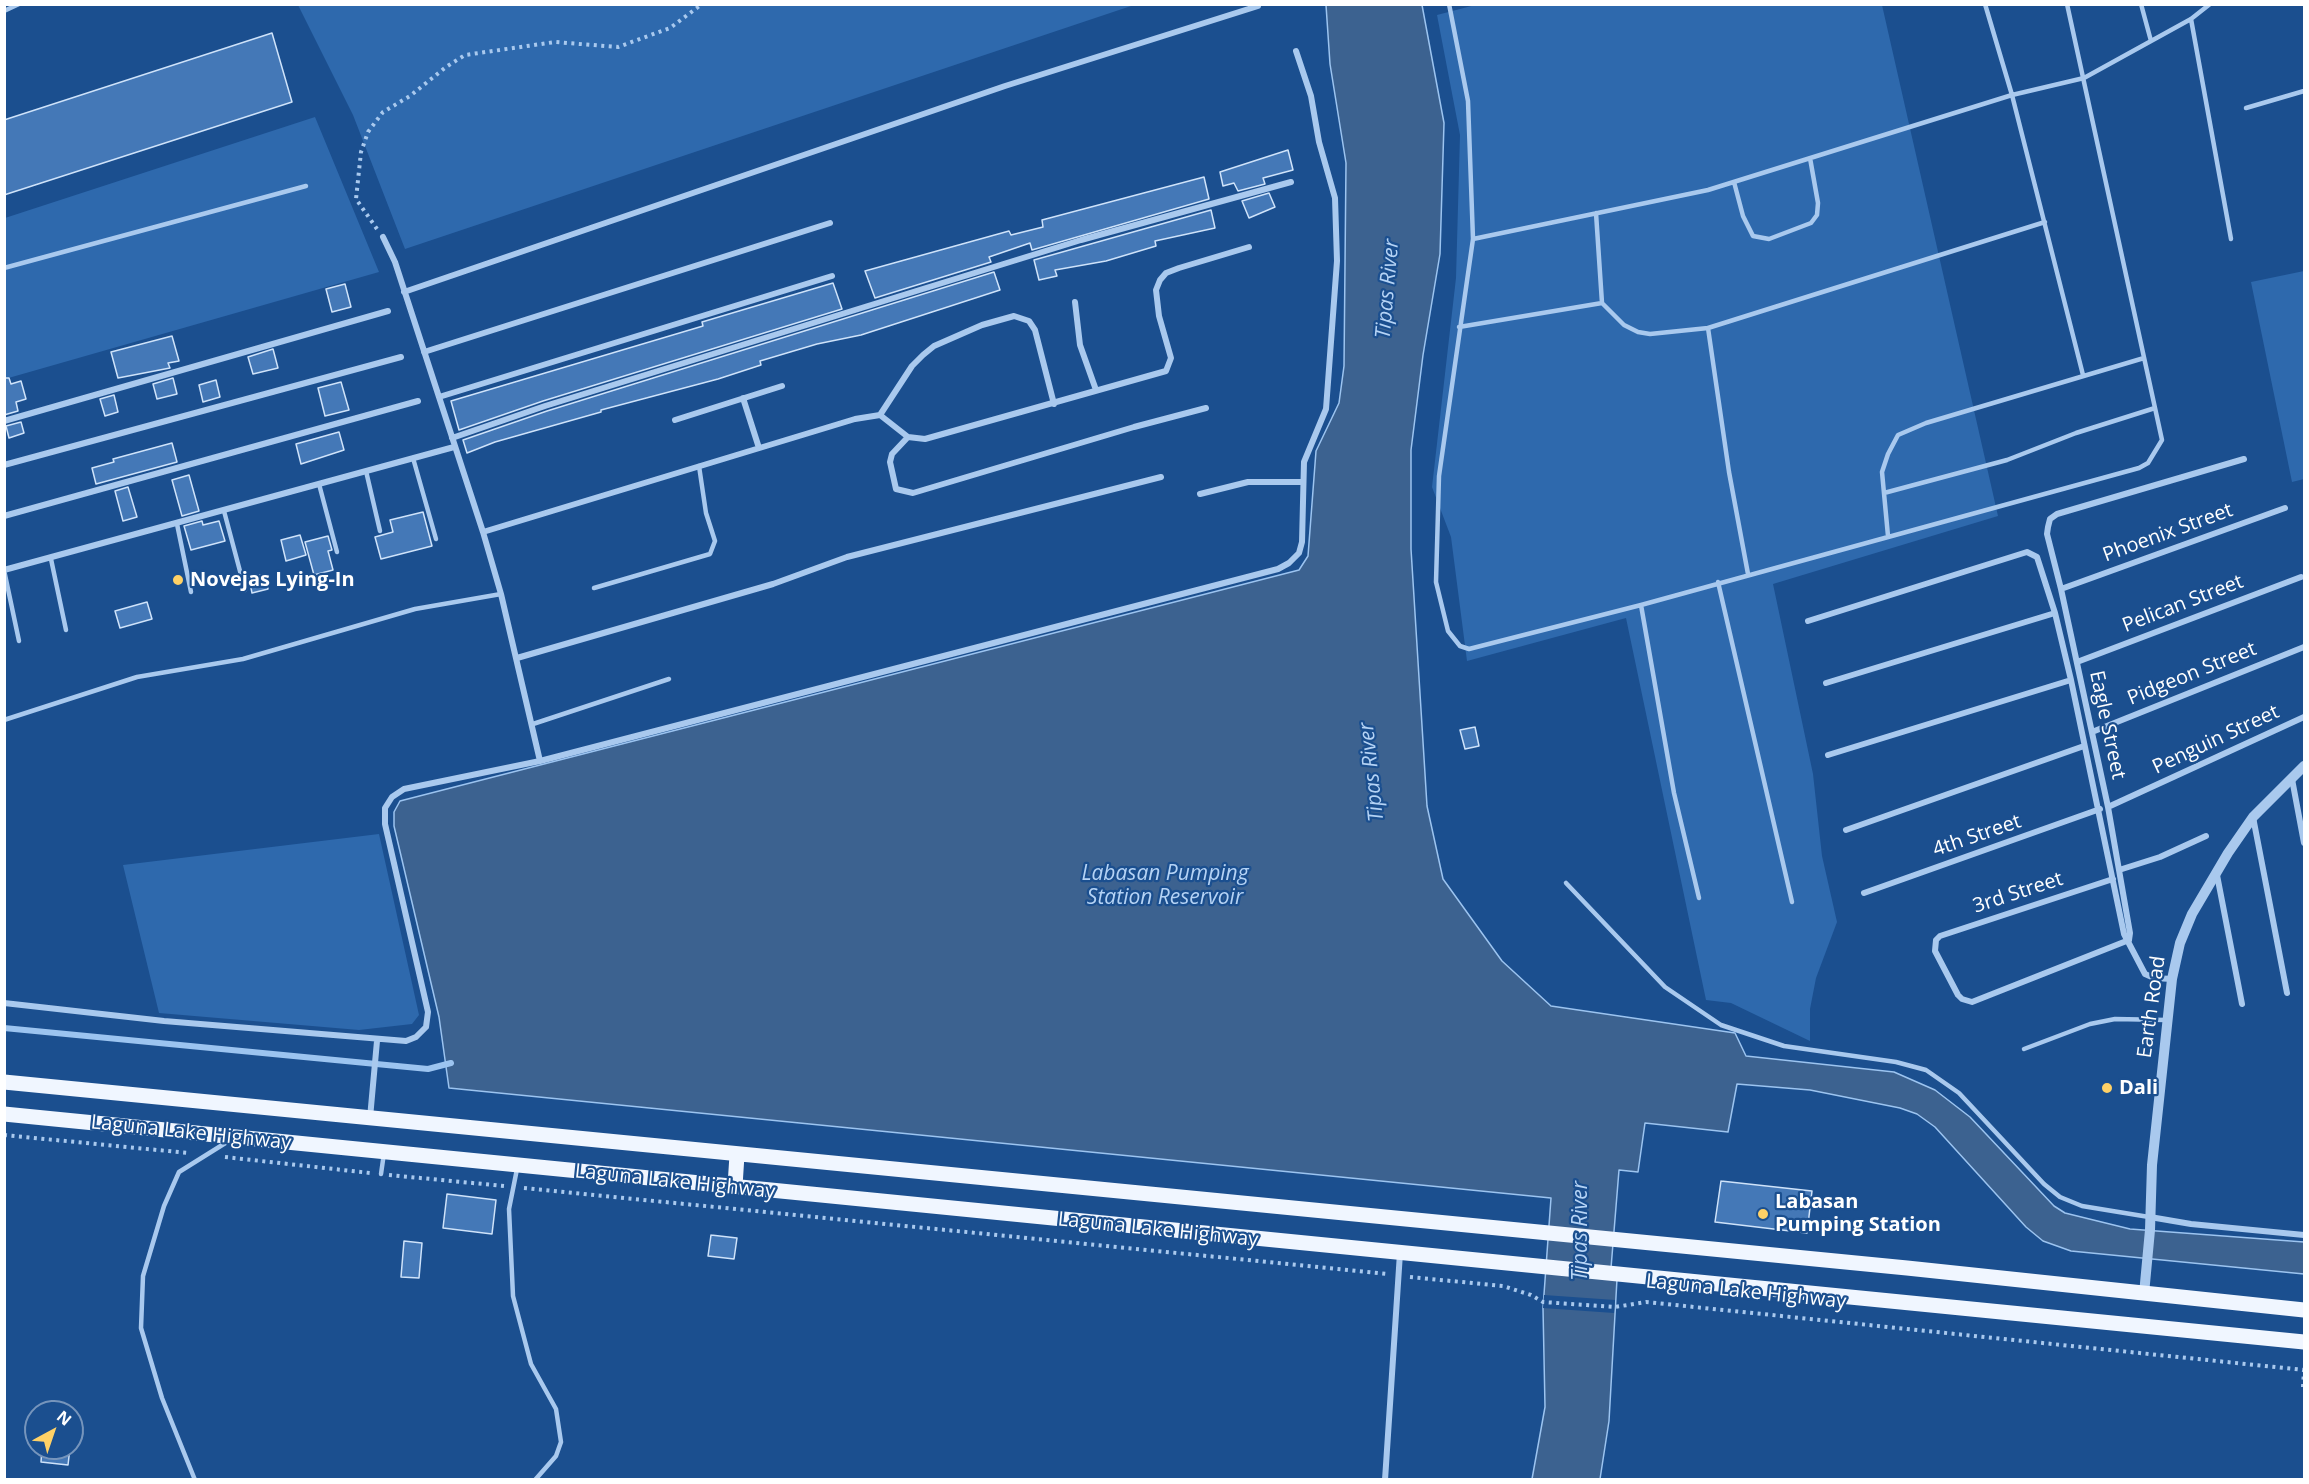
<!DOCTYPE html>
<style>
body{margin:0}
#map{position:relative;width:2309px;height:1484px;overflow:hidden;background:#1b4f8f;font-family:"Open Sans",sans-serif}
canvas{display:block}
.frame{position:absolute;inset:0;border:6px solid #fff;pointer-events:none}
.north{position:absolute;left:24px;top:1400px;width:60px;height:60px;box-sizing:border-box;background:#1b4f8f;border:2px solid #7695bc;border-radius:50%;rotate:40deg;font-size:16px;font-weight:700;line-height:24px;text-align:center;color:#fff}
.north::after{content:'';display:block;margin:auto;width:21px;height:27px;background:#ffd166;clip-path:polygon(50% 0,100% 100%,50% 72%,0 100%)}
</style>
<div id="map">
<canvas width="2309" height="1484"></canvas>
<div class="frame"></div>
<div class="north">N</div>
</div>
<script>
const ctx = document.querySelector('canvas').getContext('2d');
ctx.lineJoin = 'round';
function fillPath(path, color) { ctx.fillStyle = color; ctx.fill(path, 'evenodd'); }
const poly = rows => new Path2D(rows.map(r => 'M' + r).join(''));
function trace(path, color, width, dash) { ctx.strokeStyle = color; ctx.lineWidth = width; ctx.lineCap = dash ? 'butt' : 'round'; ctx.setLineDash(dash || []); ctx.stroke(path); }
function write(font, color, halo, rows, align = 'center') {
  ctx.font = font + ' "Open Sans",sans-serif'; ctx.lineWidth = 4.5; ctx.setLineDash([]); ctx.textBaseline = 'middle'; ctx.strokeStyle = halo; ctx.fillStyle = color; for (const [text, x, y, turn = 0] of rows) {
    ctx.save(); ctx.translate(x, y); ctx.rotate((+turn || 0) * Math.PI / 180); ctx.textAlign = isNaN(turn) ? turn : align; if (halo) ctx.strokeText(text, 0, 0); ctx.fillText(text, 0, 0); ctx.restore();
  }
}
const green = poly([
 [1479,4,1882,5,1998,516,1773,584,1813,774,1822,856,1837,922,1816,978,1810,1009,1810,1041,1731,1003,1706,1000,1626,618,1467,661,1451,537,1432,487,1456,278,1460,135,1437,15],
 [298,5,1134,5,405,249,353,115],
 [315,117,379,272,5,379,5,218],
 [2304,271,2304,479,2292,482,2251,282],
 [379,834,419,1015,412,1024,359,1030,159,1013,123,865]
]);
const water = poly([
 [1326,5,1422,5,1444,123,1440,254,1423,355,1411,450,1411,549,1427,806,1443,879,1502,961,1551,1006,1735,1033,1746,1056,1894,1072,1935,1090,1970,1117,2054,1206,2065,1213,2130,1229,2304,1242,2304,1274,2071,1251,2043,1241,2026,1227,1935,1127,1917,1114,1900,1108,1810,1090,1737,1084,1728,1132,1645,1123,1638,1172,1619,1170,1611,1268,1617,1279,1609,1421,1600,1479,1532,1479,1545,1407,1543,1308,1551,1198,449,1088,439,1017,394,826,394,812,400,801,1299,570,1308,556,1316,451,1339,403,1344,366,1346,163,1330,64,1326,5]
]);
const pier = poly([
 [1544,1295,1615,1300,1614,1313,1543,1308]
]);
const stream = poly([
 [4,1028,428,1069,451,1063]
]);
const building = poly([
 [272,33,292,102,4,195,4,120,272,33],
 [1288,150,1293,170,1263,178,1265,184,1238,191,1234,183,1223,186,1220,172,1288,150],
 [1204,177,1209,199,1032,250,1030,243,989,257,991,262,875,298,865,271,1009,231,1011,235,1043,227,1042,220,1204,177],
 [1269,193,1275,207,1249,218,1242,201,1269,193],
 [1211,210,1215,228,1155,241,1156,246,1106,261,1055,270,1057,276,1039,280,1034,260,1211,210],
 [994,272,1000,290,861,335,817,344,760,361,761,365,718,379,601,410,601,412,495,442,467,453,463,440,547,411,994,272],
 [833,283,842,309,543,401,459,430,451,401,703,326,702,322,833,283],
 [345,284,351,307,332,312,326,289,345,284],
 [172,336,179,361,168,363,170,368,118,378,111,352,172,336],
 [273,349,278,368,253,374,248,357,273,349],
 [4,378,9,378,11,384,21,381,26,399,16,402,18,411,4,415,4,378],
 [173,378,177,394,157,399,153,384,173,378],
 [216,380,220,397,203,402,199,385,216,380],
 [341,382,349,410,325,416,318,388,341,382],
 [114,395,118,412,105,416,100,399,114,395],
 [21,422,24,433,9,438,6,426,21,422],
 [339,432,344,450,301,464,296,444,339,432],
 [172,443,177,462,96,484,92,468,114,462,113,459,172,443],
 [189,475,199,511,182,516,172,480,189,475],
 [128,487,137,517,123,521,115,491,128,487],
 [423,512,432,546,381,559,375,537,393,532,390,520,423,512],
 [202,521,203,525,219,521,225,541,191,550,184,526,202,521],
 [300,535,306,555,286,561,281,540,300,535],
 [328,536,332,550,328,551,333,570,314,575,305,542,328,536],
 [265,574,268,589,252,593,249,578,265,574],
 [147,602,152,619,120,628,115,611,147,602],
 [1475,727,1479,746,1465,749,1460,730,1475,727],
 [1721,1181,1812,1191,1807,1233,1715,1222,1721,1181],
 [447,1194,496,1200,492,1234,443,1228,447,1194],
 [711,1235,737,1238,734,1259,708,1256,711,1235],
 [404,1241,422,1243,419,1278,401,1277,404,1241],
 [42,1448,70,1448,68,1465,41,1462,42,1448]
]);
const path = poly([
 [377,229,356,199,361,152,368,132,383,112,410,96,446,67,465,55,555,42,618,47,670,28,702,4],
 [4,1135,188,1153],
 [225,1157,370,1173],
 [389,1175,504,1186],
 [524,1188,1388,1274],
 [1410,1277,1503,1286,1531,1295,1543,1302,1615,1307,1646,1302,2304,1370],
 [2303,1387,2304,1370]
]);
const service = poly([
 [1449,4,1468,101,1473,239,1439,476,1436,582,1448,631,1460,646,1469,649,1641,605,2139,468,2148,463,2162,440,2067,4],
 [1985,4,2012,95,2083,375],
 [2141,4,2151,41],
 [4,11,19,4],
 [2191,19,2231,239],
 [2246,108,2304,91],
 [1734,182,1743,216,1753,236,1769,239,1811,223,1817,215,1818,203,1810,158],
 [1596,213,1602,303],
 [1473,239,1708,190,2012,95,2084,78,2191,19,2210,4],
 [4,268,306,186],
 [1459,327,1602,303,1624,325,1638,332,1650,334,1708,328,1729,472,1748,574],
 [1708,328,2045,222],
 [413,458,436,539],
 [366,471,380,531],
 [319,484,337,552],
 [1884,493,2007,460,2076,433,2155,408],
 [224,511,245,590],
 [177,524,191,592],
 [1888,536,1882,472,1888,454,1898,435,1926,423,2144,358],
 [51,559,66,630],
 [4,570,19,641],
 [1718,582,1792,902],
 [594,588,710,554,715,541,706,513,699,466],
 [1641,605,1674,793,1699,898],
 [4,720,137,677,243,659,415,609,501,594],
 [533,724,669,679],
 [1566,883,1665,987,1721,1025,1784,1046,1896,1062,1926,1070,1959,1093,2044,1184,2060,1197,2082,1206,2149,1217],
 [2024,1049,2090,1024,2115,1019,2166,1020],
 [517,1169,509,1209,513,1296,531,1364,556,1409,561,1442,556,1456,535,1480],
 [381,1174,384,1153],
 [195,1480,162,1398,141,1328,143,1276,164,1206,179,1172,227,1142]
]);
const minor = poly([
 [383,237,395,262,483,532,501,594,540,761],
 [404,292,1005,86,1258,6],
 [1075,302,1080,345,1096,390],
 [424,352,830,223],
 [439,397,832,276],
 [743,398,759,448],
 [880,415,912,366,923,355,934,346,982,325,1014,316,1029,321,1035,330,1054,404],
 [675,420,782,386],
 [4,421,388,311],
 [908,437,892,454,890,462,896,489,913,493,1134,427,1206,408],
 [452,438,545,406,1081,240,1291,182],
 [4,465,401,357],
 [1200,494,1248,482,1303,482],
 [4,516,418,401],
 [483,532,855,419,880,415,908,437,925,439,1166,371,1171,358,1159,316,1156,290,1160,280,1166,273,1179,268,1249,247],
 [4,570,454,447],
 [2061,589,2285,508],
 [1808,621,2027,552,2037,557,2055,613,2071,680,2124,934,2145,974,2154,978,2172,979],
 [517,658,773,584,847,557,1161,477],
 [2077,662,2301,577],
 [1826,683,2055,613],
 [2092,732,2304,647],
 [1828,755,2071,680],
 [2292,779,2304,843],
 [2108,807,2304,717],
 [2253,817,2287,993],
 [1846,830,2084,746],
 [2119,870,2160,857,2206,836],
 [2217,875,2242,1004],
 [2113,879,1940,936,1936,940,1935,951,1958,995,1962,999,1972,1002,2129,940],
 [1864,893,2100,809],
 [2129,940,2130,933,2108,807,2061,589,2047,534,2048,527,2050,519,2057,514,2244,459],
 [4,1003,164,1021,406,1041,416,1037,426,1027,428,1012,385,824,385,808,392,797,404,789,540,761,1278,569,1289,563,1299,553,1302,542,1304,462,1326,409,1337,261,1335,198,1319,142,1311,96,1296,51],
 [370,1118,377,1041],
 [2150,1217,2191,1224,2304,1235],
 [1385,1480,1400,1253]
]);
const tertiary = poly([
 [2144,1294,2150,1230,2152,1165,2172,979,2180,943,2192,914,2228,853,2253,817,2304,766]
]);
const primary = poly([
 [4,1082,1907,1268,2304,1310],
 [4,1114,2304,1342],
 [735,1186,737,1155]
]);
const markers = [
 [178,580,6,"#ffd166"],
 [2107,1088,6,"#ffd166"],
 [1763,1214,6,"#ffd166"]
];
const streetNames = [
 ["Phoenix Street",2168,533,-20],
 ["Pelican Street",2183,604,-21],
 ["Pidgeon Street",2192,674,-22],
 ["Eagle Street",2107,725,78],
 ["Penguin Street",2216,740,-25],
 ["4th Street",1977,836,-19],
 ["3rd Street",2018,893,-18],
 ["Earth Road",2152,1007,-82],
 ["Laguna Lake Highway",191,1133,6],
 ["Laguna Lake Highway",675,1182,6],
 ["Laguna Lake Highway",1158,1230,6],
 ["Laguna Lake Highway",1746,1292,6]
];
const poiNames = [
 ["Novejas Lying-In",190,580],
 ["Dali",2119,1088],
 ["Labasan",1775,1202],
 ["Pumping Station",1775,1225]
];
const waterNames = [
 ["Tipas River",1388,289,-85],
 ["Tipas River",1372,772,-96],
 ["Labasan Pumping",1165,874],
 ["Station Reservoir",1165,898],
 ["Tipas River",1581,1231,-90]
];
fillPath(green, '#2e69ad');
fillPath(water, '#3c6290');
trace(water, '#9cc4f0', 1.5);
fillPath(pier, '#1b4f8f');
trace(stream, '#9cc4f0', 6);
fillPath(building, '#4478b7');
trace(building, '#cfe3fa', 1.5);
trace(path, '#a9c9ee', 4, [3, 4.5]);
trace(service, '#a9c9ee', 4.5);
trace(minor, '#a9c9ee', 6);
trace(tertiary, '#a9c9ee', 10);
trace(primary, '#f0f6ff', 15);
for (const [x, y, r, color] of markers) { const dot = new Path2D(); dot.arc(x, y, r, 0, 2 * Math.PI); ctx.fillStyle = color; ctx.fill(dot); trace(dot, '#1b4f8f', 2); }
write('20px', '#fff', '#1b4f8f', streetNames);
write('bold 20px', '#fff', '#1b4f8f', poiNames, 'left');
write('italic 21px', '#b5d3f5', '#1b4f8f', waterNames);
</script>
